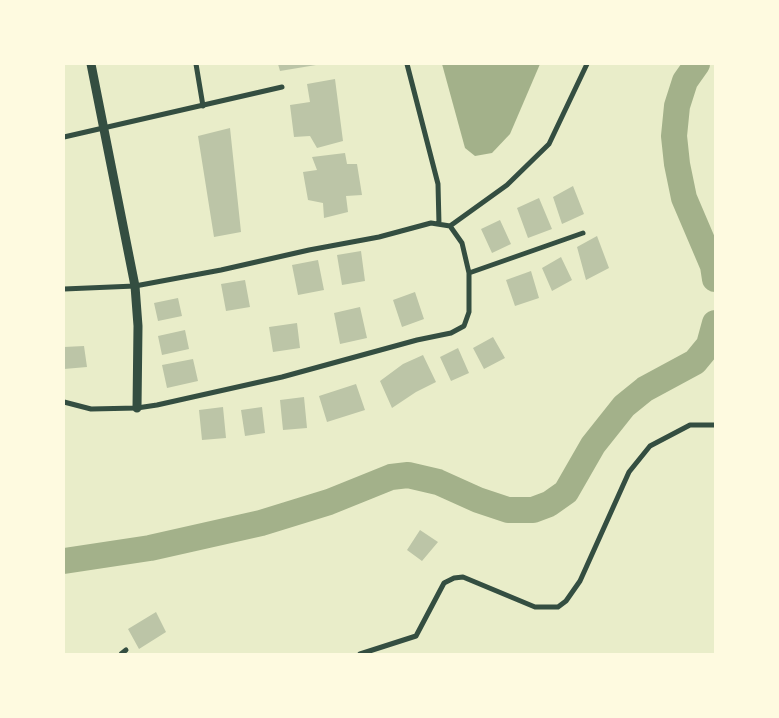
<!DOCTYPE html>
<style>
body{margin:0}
#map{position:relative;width:779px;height:718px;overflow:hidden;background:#e9edc9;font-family:"Space Grotesk",sans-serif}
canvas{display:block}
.frame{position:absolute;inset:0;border:65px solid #fefae0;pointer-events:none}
</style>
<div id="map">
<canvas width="779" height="718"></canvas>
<div class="frame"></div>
</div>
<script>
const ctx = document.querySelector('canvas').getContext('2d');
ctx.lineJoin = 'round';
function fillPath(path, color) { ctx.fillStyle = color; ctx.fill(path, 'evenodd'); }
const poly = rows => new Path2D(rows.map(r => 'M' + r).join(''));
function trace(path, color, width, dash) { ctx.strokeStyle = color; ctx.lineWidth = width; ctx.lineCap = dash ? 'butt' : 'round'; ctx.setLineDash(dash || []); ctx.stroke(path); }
const water = poly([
 [442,64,540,64,510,134,492,153,475,156,465,148]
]);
const river = poly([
 [697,64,685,81,677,106,674,136,677,164,684,198,713,266,715,279],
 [64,561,150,548,261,523,329,502,391,477,408,475,438,482,478,500,508,510,533,510,549,504,566,492,593,445,624,406,645,389,695,362,709,345,715,323]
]);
const building = poly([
 [278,64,316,64,316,65,280,71],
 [335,79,343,141,317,148,310,136,294,137,290,105,310,102,307,84],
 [230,128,241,232,214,237,198,136],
 [345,153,347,164,357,164,362,195,346,196,348,212,324,218,323,203,308,200,303,172,317,170,312,157],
 [573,186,584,214,562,224,553,197],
 [539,198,552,229,528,238,517,208],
 [500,220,511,244,492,253,481,229],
 [597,236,609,268,586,280,577,247],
 [361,251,365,281,342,285,337,255],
 [561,257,572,280,552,291,542,268],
 [318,260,324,290,298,295,292,265],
 [531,271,539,298,515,306,506,280],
 [245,280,250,307,226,311,221,284],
 [415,292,424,319,402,327,393,300],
 [178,298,182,316,158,321,154,303],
 [360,307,367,338,340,344,334,313],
 [297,323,300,348,273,352,269,327],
 [185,330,189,349,162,355,158,336],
 [493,337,505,358,484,369,473,348],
 [84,346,87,367,64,369,64,347],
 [458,348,469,373,451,381,440,357],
 [423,355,436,382,416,392,392,408,380,381,403,364],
 [193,359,198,381,167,388,162,365],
 [356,384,365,410,327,422,319,396],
 [304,397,307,428,283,430,280,400],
 [223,407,226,438,202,440,199,410],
 [262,407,265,433,245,436,241,410],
 [420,530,438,542,422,561,407,550],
 [156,612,166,632,139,649,128,629]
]);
const minor = poly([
 [196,64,203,106],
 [407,64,438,184,439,224],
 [64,137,282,87],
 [450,226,507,185,549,144,587,64],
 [469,273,583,233],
 [64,289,135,286,221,270,309,250,379,237,431,223,450,226,462,243,469,273,469,312,464,326,451,333,417,340,282,377,157,405,137,408,91,409,64,402],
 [121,654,126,650],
 [360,654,416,636,444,583,454,578,463,577,535,607,558,607,566,601,580,581,629,472,650,446,690,425,715,425]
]);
const tertiary = poly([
 [91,64,135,286,138,326,137,408]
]);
fillPath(water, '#a3b18a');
trace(river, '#a3b18a', 26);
fillPath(building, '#bcc5a7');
trace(minor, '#344e41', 5);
trace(tertiary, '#344e41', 9);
</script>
